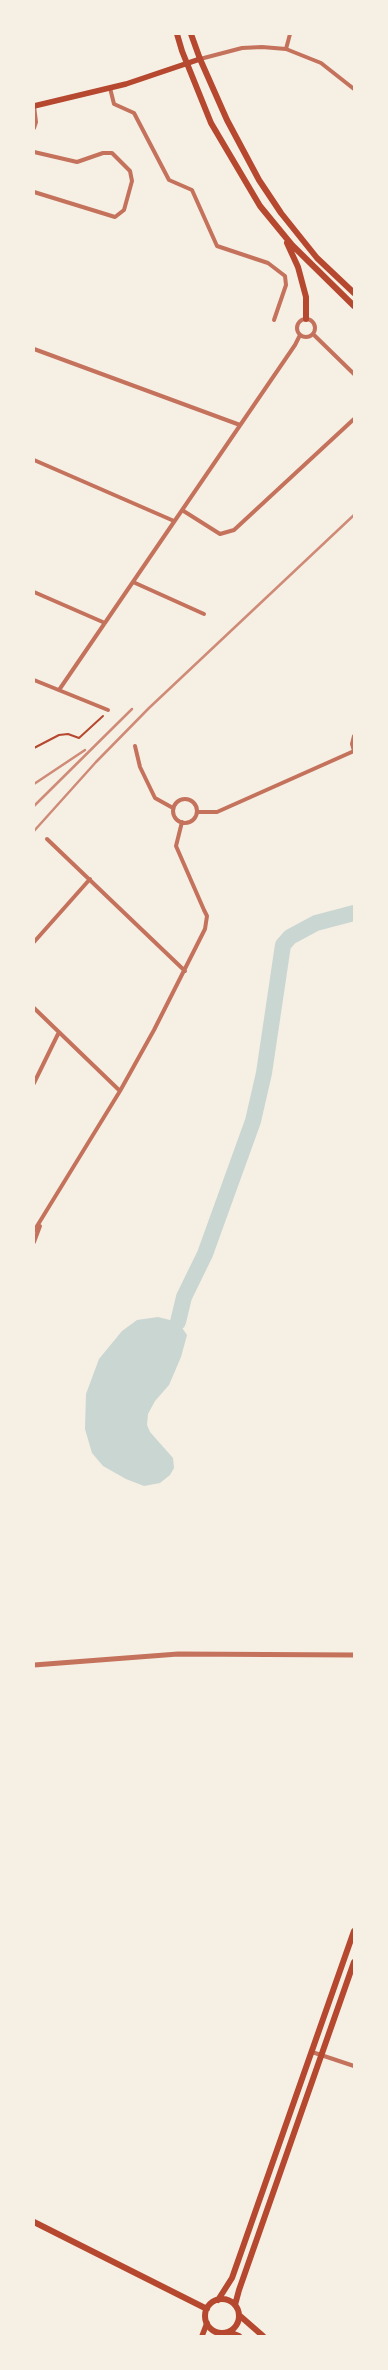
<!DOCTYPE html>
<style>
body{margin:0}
#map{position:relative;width:388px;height:2370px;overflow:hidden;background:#f6efe4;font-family:Signika,sans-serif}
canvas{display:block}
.frame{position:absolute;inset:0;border:35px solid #f6efe4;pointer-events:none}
</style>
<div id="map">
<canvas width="388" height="2370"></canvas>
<div class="frame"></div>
</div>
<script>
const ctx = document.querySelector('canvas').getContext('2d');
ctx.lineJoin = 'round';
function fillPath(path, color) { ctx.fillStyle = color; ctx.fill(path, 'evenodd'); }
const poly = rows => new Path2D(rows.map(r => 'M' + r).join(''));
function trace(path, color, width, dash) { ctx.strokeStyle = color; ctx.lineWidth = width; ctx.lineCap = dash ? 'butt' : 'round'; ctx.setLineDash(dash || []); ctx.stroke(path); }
const water = poly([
 [158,1317,178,1322,187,1335,181,1357,169,1385,155,1401,148,1414,147,1425,150,1432,173,1458,174,1468,170,1475,160,1483,144,1486,126,1479,103,1466,92,1453,85,1429,86,1394,99,1359,122,1331,137,1320]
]);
const river = poly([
 [178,1322,184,1297,205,1254,253,1121,264,1073,283,945,290,937,316,923,354,913]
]);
const path = poly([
 [34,748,59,735,68,734,79,738,103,716]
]);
const minor = poly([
 [286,49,290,34],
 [200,59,242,48,262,47,286,49,321,63,354,89],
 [110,88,114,104,134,113,169,180,192,190,217,246,268,263,285,276,286,285,274,320],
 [34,128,36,122,34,106],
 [34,152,77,162,103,153,112,153,130,171,132,181,124,210,115,217,34,192],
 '297 328a9 9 0 1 1 18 0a9 9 0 1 1-18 0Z',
 [313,334,354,374],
 [34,349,240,425],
 [34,460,174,521],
 [182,510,220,534,234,530,354,419],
 [133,582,204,614],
 [34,592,105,623],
 [34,680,108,710],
 [59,690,295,345,300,335],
 [354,736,352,744,354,751],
 [135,746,140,767,155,798,173,808],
 '173 811a12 12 0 1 1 24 0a12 12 0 1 1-24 0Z',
 [197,812,217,812,354,751],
 [47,839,185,971],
 [34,942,90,879],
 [34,1008,120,1091],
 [34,1083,59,1032],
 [34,1231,120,1091,154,1030,205,929,207,916,204,910,176,846,182,822],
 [34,1242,40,1226],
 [312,2052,354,2066]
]);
const tertiary = poly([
 [34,1665,178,1654,354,1655]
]);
const secondary = poly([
 [34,106,126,84,200,59],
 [202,2336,207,2323],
 [218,2336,220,2333]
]);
const primary = poly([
 [177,34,182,51,211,123,260,206,292,245,354,306],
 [191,34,200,59,227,120,259,180,281,213,317,258,354,293],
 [287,243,298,267,306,297,306,319],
 [34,2222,207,2309],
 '205 2316a17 17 0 1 1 34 0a17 17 0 1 1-34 0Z',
 [218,2300,232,2278,354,1931],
 [235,2305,239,2290,354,1962],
 [239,2315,263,2336],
 [229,2332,239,2336]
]);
const rail = poly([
 [34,784,85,750],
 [34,806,132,709],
 [34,831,96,762,149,708,354,515]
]);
fillPath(water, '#c9d6d2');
trace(river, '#c9d6d2', 16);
trace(path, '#b5482f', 2);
trace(minor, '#c5725c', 4);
trace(tertiary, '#c5725c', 5);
trace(secondary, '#b5482f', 5.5);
trace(primary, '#b5482f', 6);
trace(rail, '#cf8b77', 2.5);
</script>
